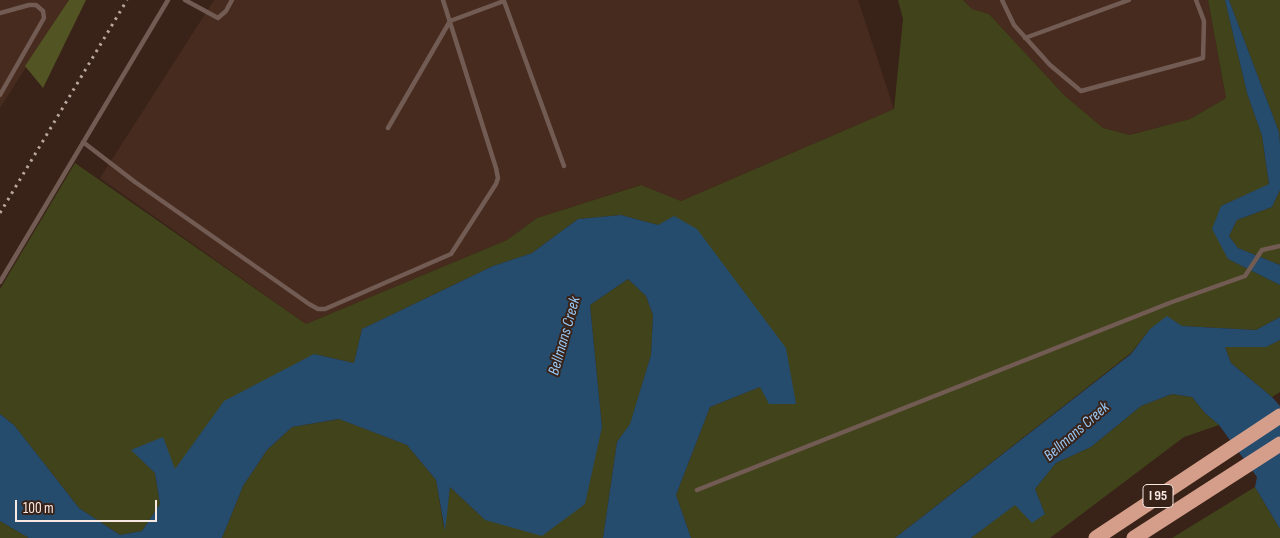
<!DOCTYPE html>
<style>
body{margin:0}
#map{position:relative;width:1280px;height:538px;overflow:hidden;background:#392319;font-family:"Sofia Sans Condensed",sans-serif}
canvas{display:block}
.scale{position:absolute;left:15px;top:500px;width:142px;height:22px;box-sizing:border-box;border:2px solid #f7e8e1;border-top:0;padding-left:6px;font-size:15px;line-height:18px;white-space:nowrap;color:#f7e8e1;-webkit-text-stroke:4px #392319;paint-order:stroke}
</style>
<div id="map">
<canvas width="1280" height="538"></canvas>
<div class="scale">100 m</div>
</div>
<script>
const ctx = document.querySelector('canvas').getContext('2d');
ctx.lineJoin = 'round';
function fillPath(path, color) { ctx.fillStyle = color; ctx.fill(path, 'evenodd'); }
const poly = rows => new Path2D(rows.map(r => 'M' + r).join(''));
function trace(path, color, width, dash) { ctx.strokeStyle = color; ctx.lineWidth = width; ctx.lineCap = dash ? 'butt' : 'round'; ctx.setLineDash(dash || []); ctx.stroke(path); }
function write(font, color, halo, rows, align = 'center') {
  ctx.font = font + ' "Sofia Sans Condensed",sans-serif'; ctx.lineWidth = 4; ctx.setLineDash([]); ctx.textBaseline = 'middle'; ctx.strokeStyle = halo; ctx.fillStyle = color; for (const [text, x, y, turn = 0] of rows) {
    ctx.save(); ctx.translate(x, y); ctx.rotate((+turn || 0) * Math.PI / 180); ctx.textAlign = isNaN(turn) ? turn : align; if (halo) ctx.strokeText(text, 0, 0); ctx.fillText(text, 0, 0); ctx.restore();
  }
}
const built = poly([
 [0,0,69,0,0,108],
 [214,0,858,0,894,109,681,201,640,185,537,218,507,240,306,324,100,178],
 [963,0,1208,0,1226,98,1190,119,1130,135,1103,128,1064,95,989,14,972,9]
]);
const green = poly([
 [898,0,963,0,972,9,989,14,1064,95,1103,128,1130,135,1190,119,1226,98,1208,0,1225,0,1247,93,1262,136,1269,185,1221,206,1228,259,1280,285,1280,317,1256,330,1182,326,1150,329,1131,353,895,538,691,538,676,495,710,407,760,387,796,404,658,225,621,215,578,219,532,253,493,266,362,329,354,363,314,354,192,448,175,470,132,450,155,473,160,504,142,531,120,535,79,508,14,425,0,414,0,289,75,163,306,324,507,240,537,218,641,185,681,201,894,109,903,19],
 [1229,0,1280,0,1280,144,1279,132],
 [1280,190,1280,265,1238,248,1229,236,1237,220,1272,207],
 [628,279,646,296,653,315,651,355,630,425,617,442,603,538,222,538,243,486,267,450,292,427,340,419,407,445,436,480,444,528,450,487,485,520,602,427,590,305],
 [1280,340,1280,392,1272,397,1231,363,1225,347,1265,347],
 [1172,394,1192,397,1205,413,1219,425,1184,437,1050,538,971,538,1015,504,1045,514,1035,489,1056,463,1091,447,1141,406],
 [1255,487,1280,529,1280,538,1172,538],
 [0,521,29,538,0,538]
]);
const forest = poly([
 [69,0,86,0,43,88,25,66]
]);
const water = poly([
 [1225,0,1229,0,1279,132,1280,144,1280,190,1272,207,1237,220,1229,236,1238,248,1280,265,1280,285,1228,259,1212,229,1221,206,1269,184,1262,136,1247,93],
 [621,215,658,225,674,216,697,229,786,348,796,404,769,404,760,387,710,407,676,495,691,538,603,538,617,442,630,424,651,355,653,315,646,296,628,279,590,305,602,427,585,504,542,536,485,520,450,487,445,531,436,480,407,445,339,419,292,427,267,450,243,486,222,538,29,538,0,521,0,414,14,425,79,508,120,535,142,531,160,504,155,473,131,450,163,437,175,469,224,401,314,354,354,363,362,329,493,266,532,253,578,219],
 [1167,316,1182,326,1256,330,1280,317,1280,340,1266,347,1225,347,1231,363,1272,397,1280,406,1280,529,1255,487,1257,477,1219,425,1205,413,1192,397,1172,394,1141,406,1091,447,1056,463,1035,489,1045,514,1032,523,1015,505,971,538,895,538,1131,354,1150,329]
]);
const lane = poly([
 [185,0,218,18,226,11,232,0],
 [1002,0,1014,25,1050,65,1081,91,1203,58,1204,21,1196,0],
 [0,13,29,5,36,5,43,11,44,18,0,95],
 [1025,38,1129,0],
 [388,128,450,21,504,1,564,166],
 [83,142,135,182,309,304,318,309,325,309,451,254,496,184,498,178,496,168,443,0],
 [0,282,168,0],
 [697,490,1172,302,1245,276,1262,250,1280,246]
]);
const highway = poly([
 [1096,538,1280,416],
 [1134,538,1280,444]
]);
const rail = poly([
 [0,213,127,0]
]);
const shields = [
 [1158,496,30]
];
const shieldNames = [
 ["I 95",1158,496]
];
const waterNames = [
 ["Bellmans Creek",565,336,-74],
 ["Bellmans Creek",1077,432,-41]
];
fillPath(built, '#462b1e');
fillPath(green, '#41431a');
fillPath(forest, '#525523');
fillPath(water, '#254b6d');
trace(lane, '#715b53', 4.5);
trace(highway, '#d59e8a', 15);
trace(rail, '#b9a8a0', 3, [2.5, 5]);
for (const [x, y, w] of shields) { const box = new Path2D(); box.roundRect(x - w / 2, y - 11.5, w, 23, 4); ctx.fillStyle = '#392319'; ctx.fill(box); trace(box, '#f7e8e1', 1); }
write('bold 14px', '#f7e8e1', null, shieldNames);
write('italic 16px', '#99c9f6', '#392319', waterNames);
</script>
